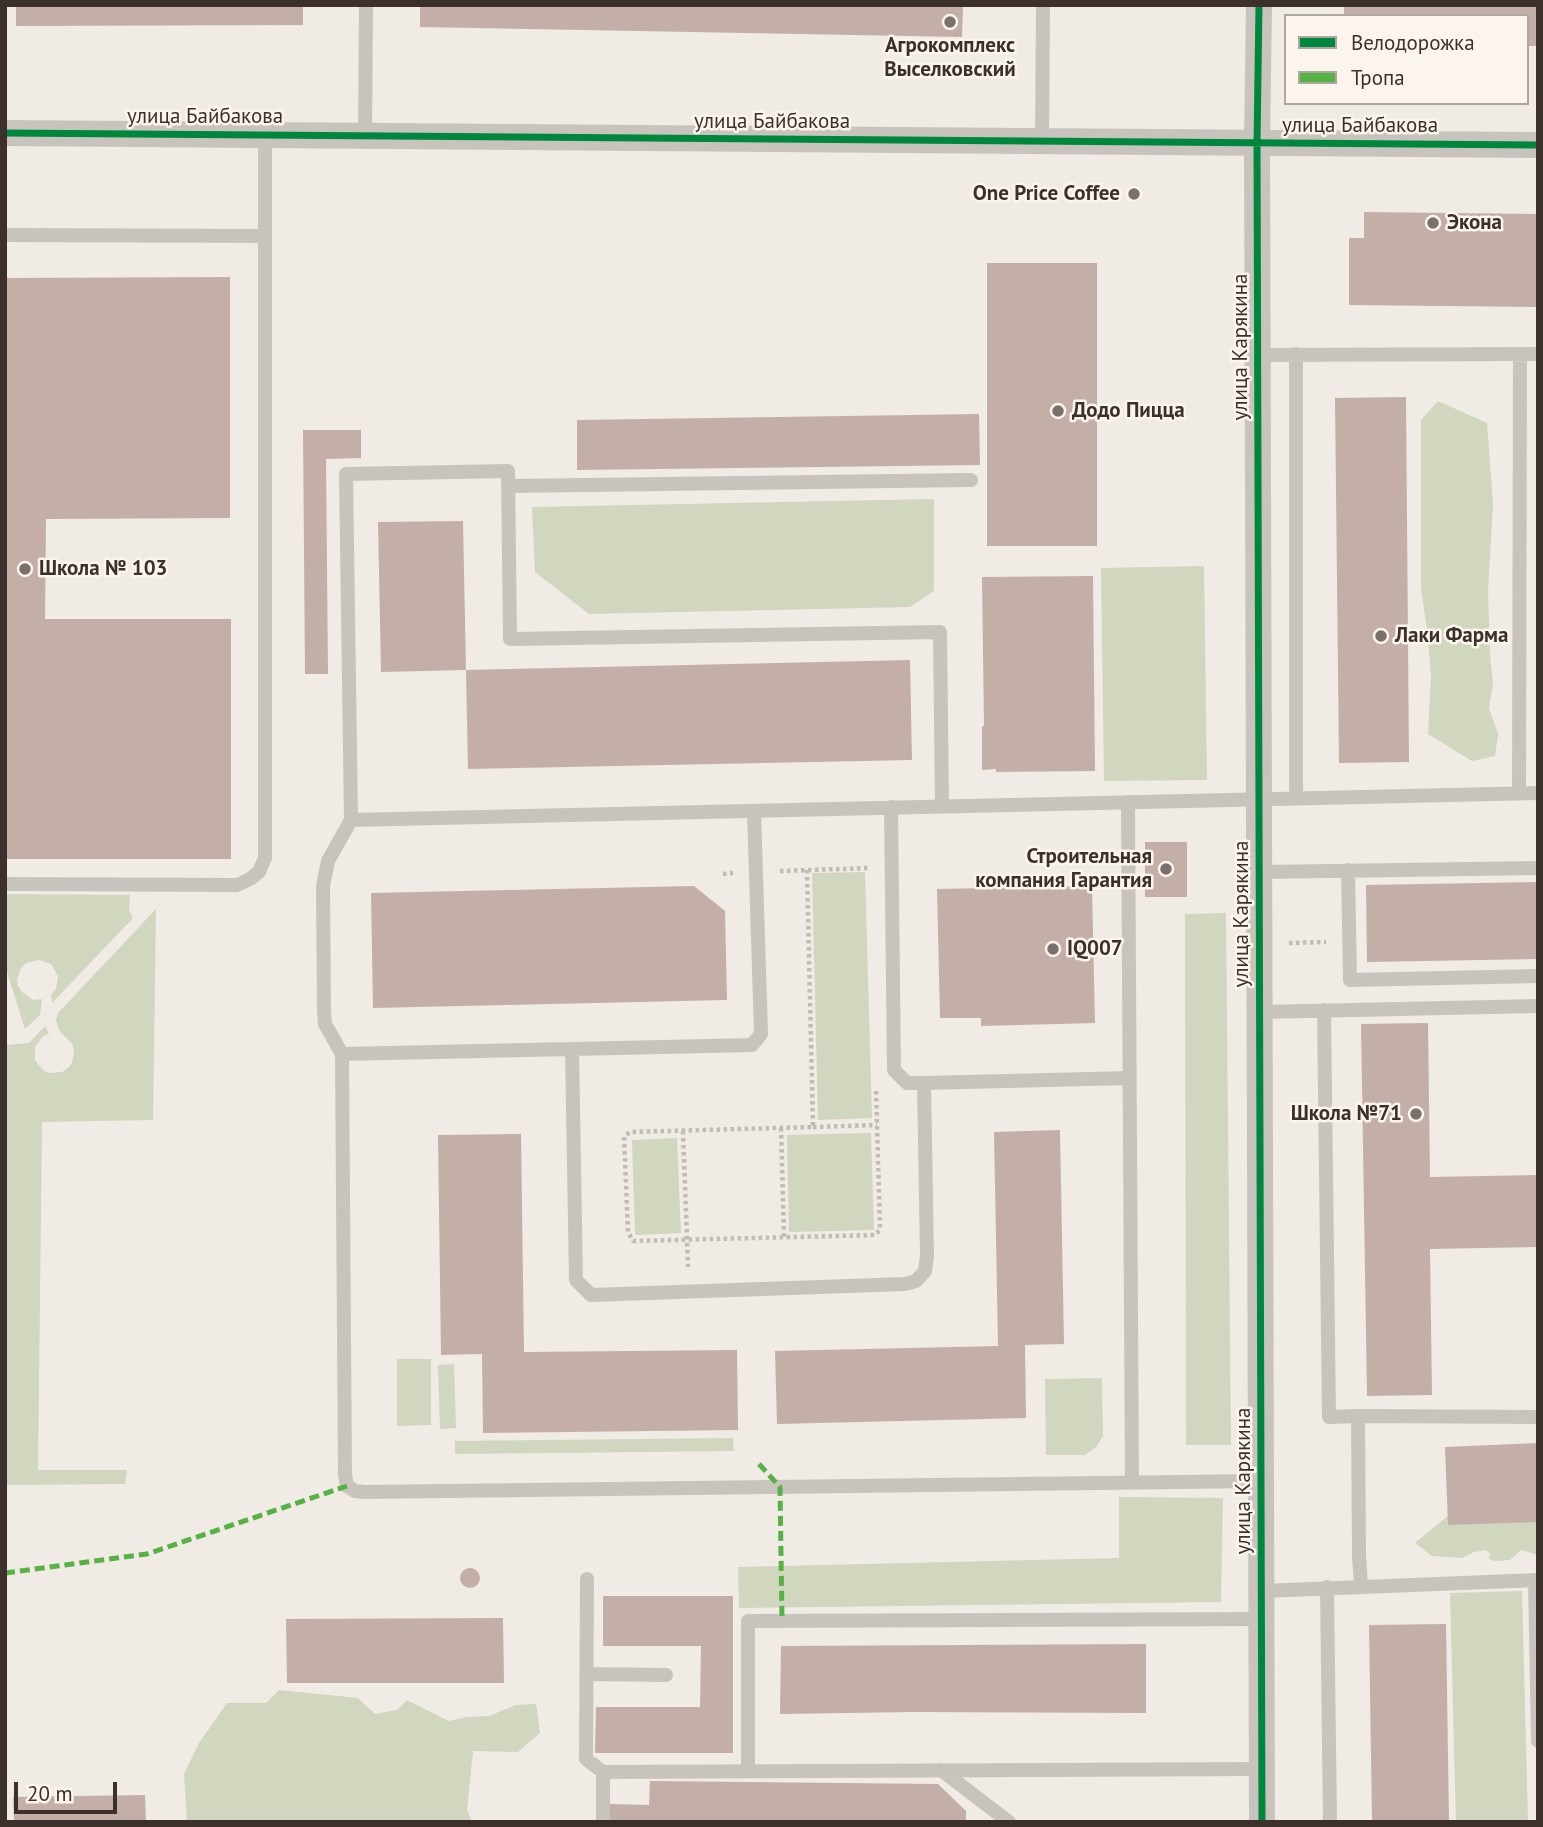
<!DOCTYPE html>
<meta charset="utf-8">
<style>
body{margin:0}
#map{position:relative;width:1543px;height:1827px;overflow:hidden;background:#f0ebe5;font-family:"PT Sans",sans-serif}
canvas{display:block}
.frame{position:absolute;inset:0;border:7px solid #3b302b;pointer-events:none}
.legend{position:absolute;left:1284px;top:14px;width:245px;height:91px;box-sizing:border-box;background:#fbf5ee;border:2px solid #aea6a0;margin:0;padding:9px 12px;list-style:none;font-size:21px;color:#3b302b}
.legend li{display:flex;align-items:center;gap:14px;height:35px}
.legend b{width:35px;border:2px solid #aea6a0}
.scale{position:absolute;left:14px;top:1782px;width:103px;height:32px;box-sizing:border-box;border:4px solid #3b302b;border-top:0;padding-left:9px;font-size:21px;line-height:24px;white-space:nowrap;color:#3b302b;-webkit-text-stroke:5px #fbf5ee;paint-order:stroke}
</style>
<div id="map">
<canvas width="1543" height="1827"></canvas>
<div class="frame"></div>
<ul class="legend">
<li><b style="height:9px;background:#00873e"></b>Велодорожка</li>
<li><b style="height:9px;background:#57b246"></b>Тропа</li>
</ul>
<div class="scale">20 m</div>
</div>
<script>
const ctx = document.querySelector('canvas').getContext('2d');
ctx.lineJoin = 'round';
function fillPath(path, color) { ctx.fillStyle = color; ctx.fill(path, 'evenodd'); }
const poly = rows => new Path2D(rows.map(r => 'M' + r).join(''));
function trace(path, color, width, dash) { ctx.strokeStyle = color; ctx.lineWidth = width; ctx.lineCap = dash ? 'butt' : 'round'; ctx.setLineDash(dash || []); ctx.stroke(path); }
function write(font, color, halo, rows, align = 'center') {
  ctx.font = font + ' "PT Sans",sans-serif'; ctx.lineWidth = 5; ctx.setLineDash([]); ctx.textBaseline = 'middle'; ctx.strokeStyle = halo; ctx.fillStyle = color; for (const [text, x, y, turn = 0] of rows) {
    ctx.save(); ctx.translate(x, y); ctx.rotate((+turn || 0) * Math.PI / 180); ctx.textAlign = isNaN(turn) ? turn : align; if (halo) ctx.strokeText(text, 0, 0); ctx.fillText(text, 0, 0); ctx.restore();
  }
}
const green = poly([
 [1438,401,1487,423,1493,504,1488,591,1490,655,1493,683,1489,708,1498,734,1495,756,1472,761,1428,734,1431,675,1427,630,1421,588,1421,420],
 [934,499,934,591,910,607,589,614,535,572,532,507],
 [1204,566,1207,780,1104,781,1101,568],
 [865,872,872,1118,818,1120,812,873],
 [5,894,130,895,129,911,133,918,52,1003,51,995,56,989,58,976,51,964,39,960,26,963,21,968,17,980,18,986,22,992,33,1000,42,999,40,1015,25,1029,5,966],
 [156,909,153,1120,42,1122,38,1470,127,1470,125,1484,5,1485,5,1045,29,1043,45,1026,49,1034,43,1036,35,1047,35,1060,43,1070,49,1073,62,1072,68,1068,72,1063,74,1050,72,1043,62,1034,58,1028,56,1020,58,1013],
 [1226,913,1231,1445,1186,1445,1185,914],
 [871,1133,874,1230,789,1232,787,1135],
 [677,1138,681,1233,635,1235,632,1140],
 [397,1359,431,1359,431,1425,397,1426],
 [454,1364,456,1428,440,1429,438,1365],
 [1102,1378,1103,1436,1096,1447,1085,1455,1046,1455,1045,1379],
 [733,1438,734,1451,455,1454,455,1441],
 [1119,1497,1223,1498,1221,1602,739,1608,738,1567,1119,1558],
 [1456,1509,1538,1510,1538,1555,1521,1550,1510,1560,1495,1561,1489,1559,1490,1554,1486,1550,1474,1552,1462,1558,1432,1556,1415,1543],
 [1522,1591,1528,1822,1456,1822,1450,1593],
 [279,1690,358,1698,375,1714,397,1710,407,1700,449,1721,467,1717,489,1716,516,1705,536,1704,540,1733,518,1752,473,1751,467,1810,472,1822,187,1822,184,1774,199,1743,227,1703,266,1703]
]);
const building = poly([
 [16,5,303,5,303,25,16,26],
 [420,5,963,5,962,37,420,27],
 [1344,5,1538,5,1538,46,1527,46,1527,16,1344,16],
 [1364,212,1538,214,1538,307,1349,305,1349,238,1364,238],
 [987,263,1097,263,1097,546,987,546],
 [230,277,230,518,46,519,45,619,231,619,231,859,5,859,5,278],
 [1406,397,1409,762,1339,763,1335,398],
 [979,414,980,465,577,470,577,420],
 [303,430,361,430,361,458,326,459,328,674,305,674],
 [463,521,466,670,381,672,378,522],
 [1093,576,1095,771,996,772,996,769,982,770,982,726,984,726,982,577],
 [910,660,912,760,468,769,466,670],
 [1145,842,1187,842,1187,897,1145,897],
 [1538,882,1538,959,1367,962,1366,885],
 [694,886,725,911,727,1000,373,1008,371,893],
 [1092,886,1095,1023,981,1026,981,1018,940,1018,937,889],
 [1428,1023,1430,1177,1538,1175,1538,1247,1430,1249,1432,1395,1367,1396,1361,1024],
 [1060,1130,1064,1344,1025,1345,1026,1418,777,1424,775,1351,998,1346,994,1132],
 [521,1134,524,1352,737,1350,738,1430,483,1433,482,1354,441,1355,438,1135],
 [1538,1443,1538,1522,1448,1525,1445,1447],
 '460 1578a10 10 0 1 1 20 0a10 10 0 1 1-20 0Z',
 [603,1596,733,1596,733,1753,595,1753,596,1707,700,1707,701,1646,603,1646],
 [503,1618,504,1683,287,1683,286,1619],
 [1446,1624,1449,1822,1372,1822,1369,1625],
 [1146,1644,1146,1713,912,1712,780,1714,781,1646],
 [650,1781,938,1784,966,1811,966,1822,610,1822,609,1804,649,1805],
 [145,1795,146,1822,14,1822,13,1797]
]);
const path = poly([
 [807,870,813,1127,630,1132,624,1137,628,1232,633,1241,875,1235,880,1230,876,1088],
 [780,871,869,868],
 [723,874,733,873],
 [1289,943,1326,942],
 [813,1127,877,1125],
 [781,1128,784,1237],
 [683,1131,688,1267]
]);
const service = poly([
 [365,136,366,5],
 [1042,142,1043,5],
 [5,235,265,236],
 [1258,355,1538,354],
 [508,486,971,480],
 [1519,793,1520,354],
 [1296,798,1296,354],
 [1128,802,1132,1483],
 [891,807,894,1070,907,1083,924,1083],
 [351,820,346,474,508,471,510,639,940,632,942,806],
 [1348,870,1350,980,1538,976],
 [1260,872,1538,868],
 [5,884,237,885,250,879,259,872,265,858,265,135],
 [1324,1010,1329,1417,1358,1416],
 [1260,1012,1538,1006],
 [572,1049,752,1045,761,1034,754,811],
 [342,1054,572,1049,576,1280,591,1295,905,1284,916,1281,925,1271,927,1256,924,1083,1130,1078],
 [1261,1481,364,1492,355,1491,347,1486,345,1474,342,1054,325,1024,324,1011,323,886,328,861,351,820,1538,793],
 [587,1579,586,1759,603,1772,1262,1769],
 [1535,1580,1538,1741],
 [1361,1586,1359,1556,1358,1416,1538,1417],
 [1327,1587,1330,1822],
 [1262,1591,1538,1580],
 [586,1674,666,1675],
 [941,1770,1009,1822],
 [748,1771,748,1621,1262,1619],
 [603,1772,603,1822]
]);
const minor = poly([
 [1259,5,1257,143,1262,1822],
 [5,133,1538,145]
]);
const quiet = poly([
 [759,1464,780,1487,782,1621],
 [5,1573,147,1554,347,1486]
]);
const cycleway = poly([
 [1259,5,1257,143,1262,1822],
 [5,133,1538,145]
]);
const markers = [
 [950,22,7,"#7a716c"],
 [1134,194,7,"#7a716c"],
 [1433,223,7,"#7a716c"],
 [1058,411,7,"#7a716c"],
 [25,569,7,"#7a716c"],
 [1381,636,7,"#7a716c"],
 [1166,869,7,"#7a716c"],
 [1053,949,7,"#7a716c"],
 [1416,1114,7,"#7a716c"]
];
const poiNames = [
 ["Агрокомплекс",950,46,"center"],
 ["Выселковский",950,70,"center"],
 ["One Price Coffee",1120,194,"right"],
 ["Экона",1447,223],
 ["Додо Пицца",1072,411],
 ["Школа № 103",39,569],
 ["Лаки Фарма",1395,636],
 ["Строительная",1152,857,"right"],
 ["компания Гарантия",1152,881,"right"],
 ["IQ007",1067,949],
 ["Школа №71",1402,1114,"right"]
];
const streetNames = [
 ["улица Байбакова",205,117],
 ["улица Байбакова",772,122],
 ["улица Байбакова",1360,126],
 ["улица Карякина",1241,347,-90],
 ["улица Карякина",1242,914,-90],
 ["улица Карякина",1244,1481,-90]
];
fillPath(green, '#d1d6bf');
fillPath(building, '#c3afa7');
trace(path, '#c2bbb6', 4.5, [3.5, 3.5]);
trace(service, '#c9c3be', 14);
trace(minor, '#c9c3be', 26);
trace(quiet, '#57b246', 5, [10, 5]);
trace(cycleway, '#00873e', 7);
for (const [x, y, r, color] of markers) { const dot = new Path2D(); dot.arc(x, y, r, 0, 2 * Math.PI); ctx.fillStyle = color; ctx.fill(dot); trace(dot, '#fbf5ee', 2.5); }
write('bold 21px', '#3b302b', '#fbf5ee', poiNames, 'left');
write('21px', '#3b302b', '#fbf5ee', streetNames);
</script>
